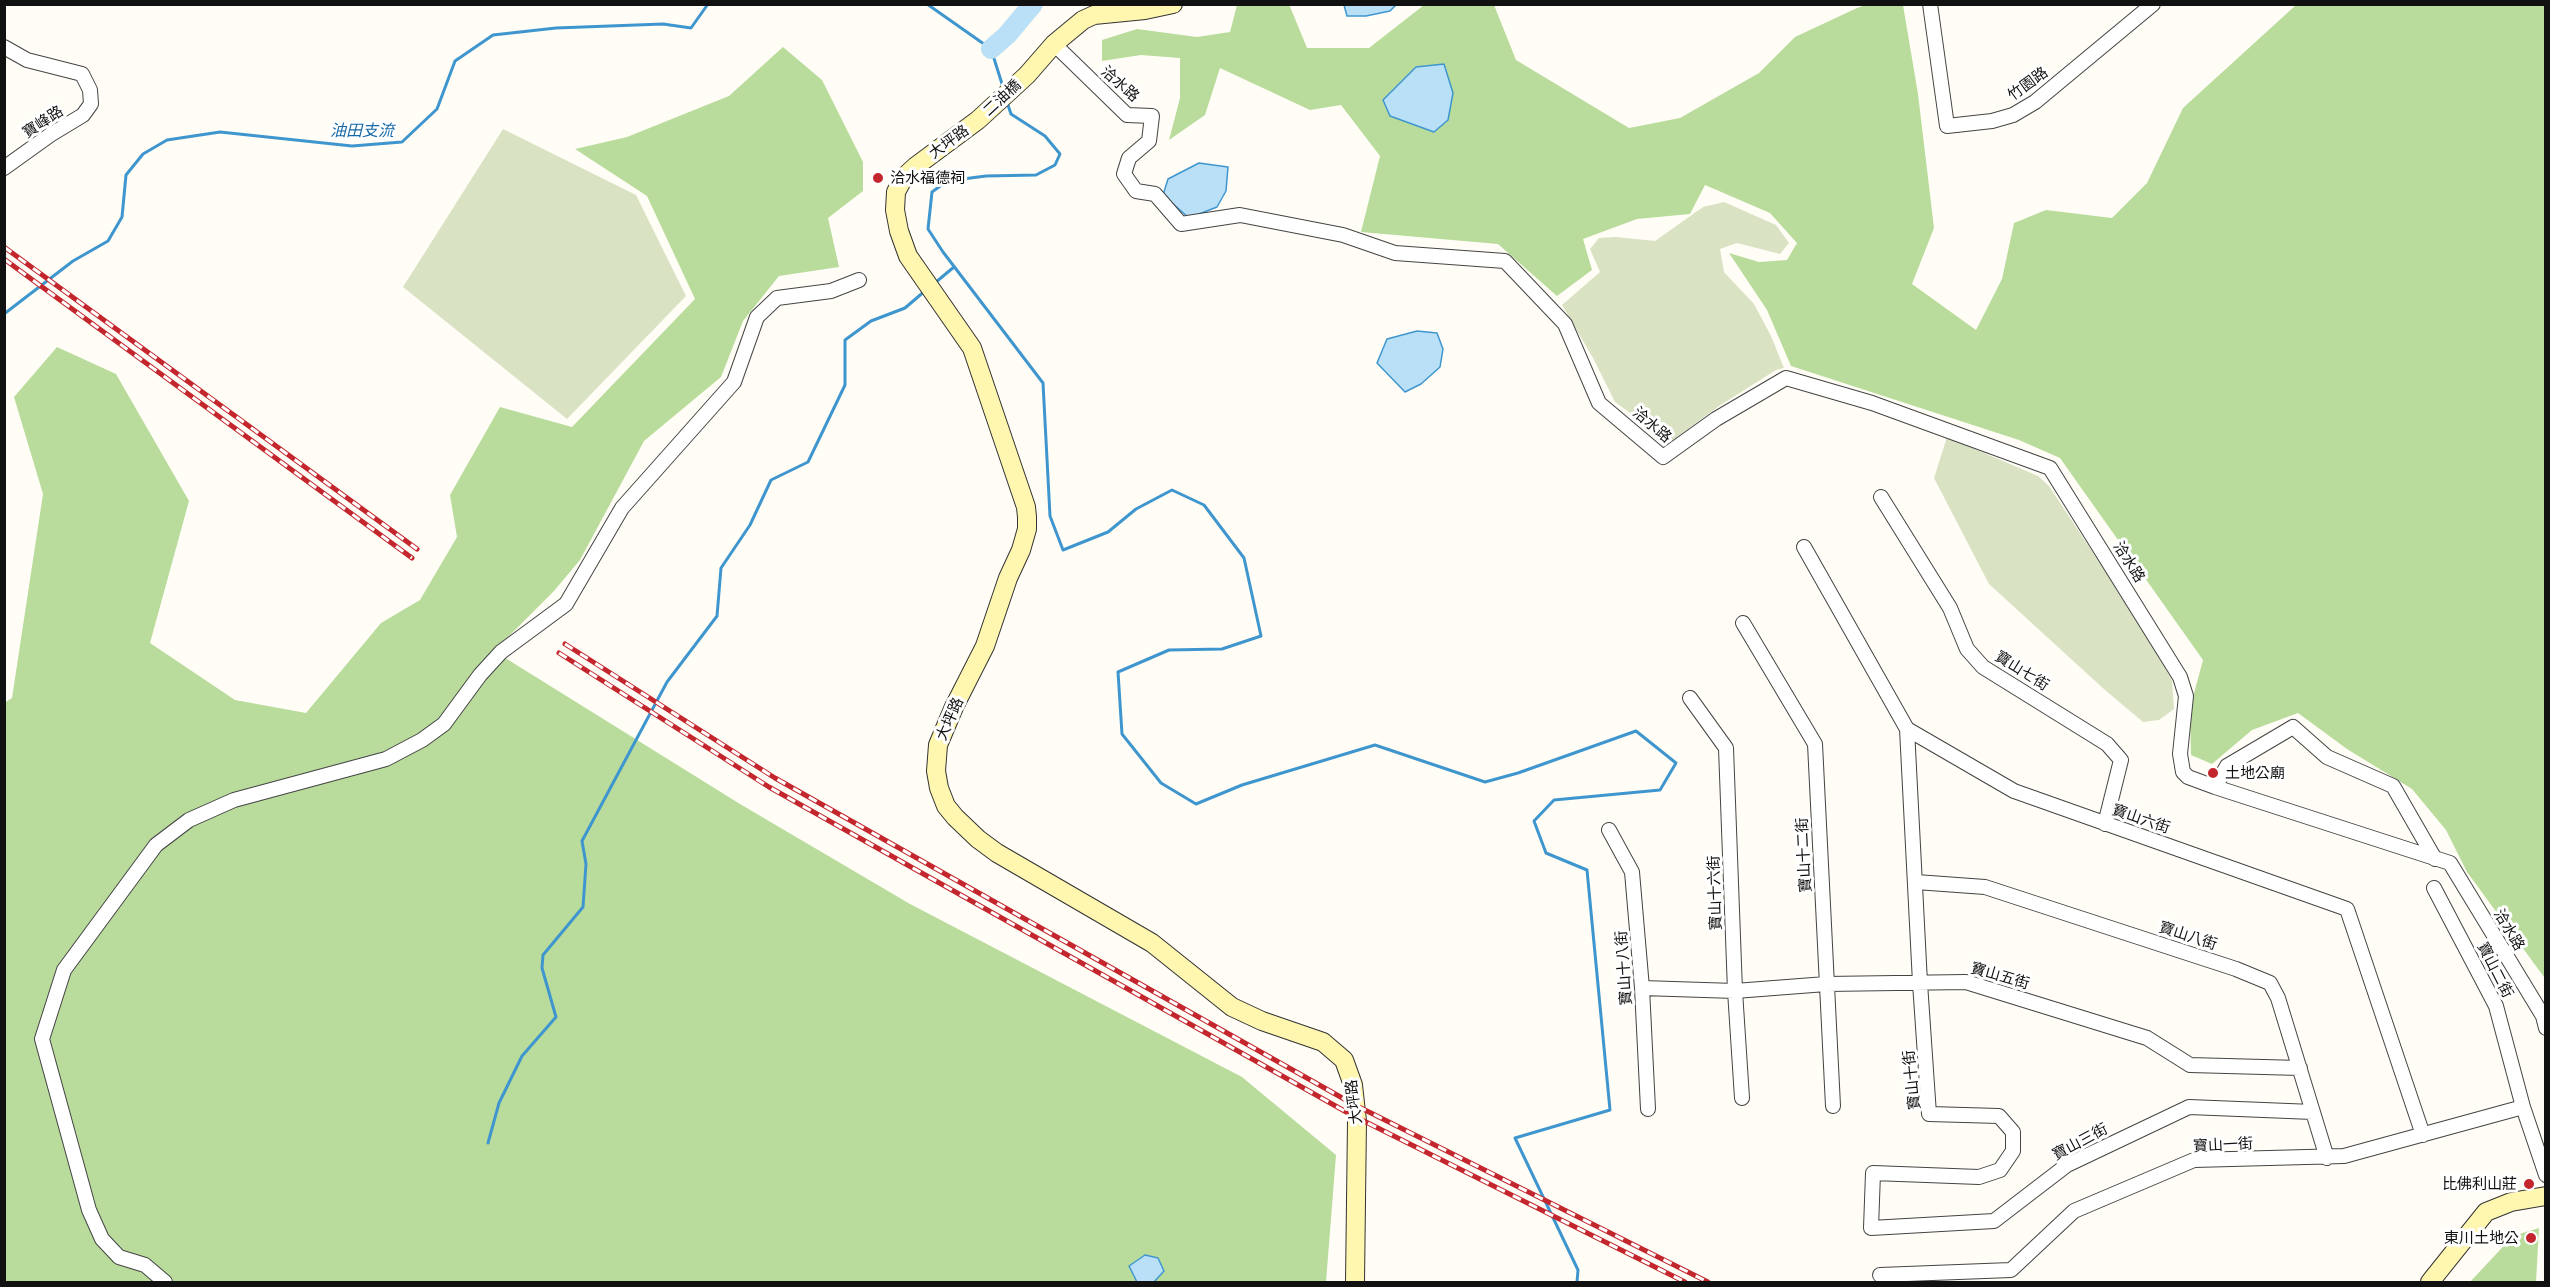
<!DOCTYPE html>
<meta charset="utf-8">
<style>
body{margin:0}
#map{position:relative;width:2550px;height:1287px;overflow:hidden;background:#fffdf5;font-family:"Playfair Display",serif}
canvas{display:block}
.frame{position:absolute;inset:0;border:6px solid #111;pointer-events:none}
</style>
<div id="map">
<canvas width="2550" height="1287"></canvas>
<div class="frame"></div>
</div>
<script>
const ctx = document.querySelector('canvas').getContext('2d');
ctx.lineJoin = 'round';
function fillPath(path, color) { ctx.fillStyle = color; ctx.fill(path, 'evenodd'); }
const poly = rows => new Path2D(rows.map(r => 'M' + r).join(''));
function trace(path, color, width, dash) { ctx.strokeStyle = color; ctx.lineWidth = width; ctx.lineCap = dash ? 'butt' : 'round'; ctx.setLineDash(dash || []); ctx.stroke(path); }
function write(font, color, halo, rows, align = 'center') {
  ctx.font = font + ' "Playfair Display","Noto Sans TC",serif'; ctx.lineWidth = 6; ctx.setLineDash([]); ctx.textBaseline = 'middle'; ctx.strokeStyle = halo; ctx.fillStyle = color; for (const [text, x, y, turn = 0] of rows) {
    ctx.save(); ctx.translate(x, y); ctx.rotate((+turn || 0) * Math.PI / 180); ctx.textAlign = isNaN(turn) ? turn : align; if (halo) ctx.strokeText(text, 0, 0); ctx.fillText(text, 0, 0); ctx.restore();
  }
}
const forest = poly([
 [1289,4,1307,48,1369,48,1424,5,1494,5,1516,60,1629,128,1680,118,1759,73,1795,37,1857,8,1866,5,1903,5,1918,94,1934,228,1912,284,1976,330,2002,279,2014,223,2046,210,2112,218,2147,183,2183,108,2296,5,2545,5,2545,985,2544,977,2467,872,2446,830,2412,789,2347,749,2298,713,2252,730,2212,764,2191,755,2190,708,2203,660,2060,458,2019,440,1791,366,1767,310,1729,253,1759,262,1787,260,1797,243,1770,213,1705,185,1690,214,1637,219,1583,239,1592,270,1557,296,1498,244,1361,232,1380,156,1341,105,1310,110,1220,68,1205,115,1169,140,1180,98,1180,58,1141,55,1102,61,1102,40,1137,29,1197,37,1230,32,1237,5],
 [783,47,822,80,863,162,863,191,828,218,839,267,779,276,743,321,721,377,644,441,580,560,554,591,494,651,740,804,910,904,1242,1077,1336,1155,1326,1282,5,1282,4,703,12,698,43,494,14,397,57,347,116,374,189,501,150,643,235,700,306,713,381,623,420,600,457,537,450,495,500,407,572,427,695,299,647,196,575,149,627,137,729,96],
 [2539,1228,2536,1282,2470,1282,2513,1236]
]);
const cemetery = poly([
 [503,129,636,195,686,296,567,419,403,287],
 [1724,202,1776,225,1789,243,1780,254,1737,243,1720,249,1724,272,1754,304,1771,336,1784,368,1776,370,1719,406,1670,442,1615,402,1593,358,1562,305,1600,272,1590,249,1599,238,1616,237,1655,241,1703,207],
 [1947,437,2038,476,2049,486,2132,612,2172,680,2174,709,2159,720,2143,722,2105,690,1989,584,1934,478]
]);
const water = poly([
 [1344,5,1344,4,1396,5,1390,11,1366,16,1347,16,1344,5],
 [1444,64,1453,93,1448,120,1434,132,1390,116,1383,100,1416,67,1444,64],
 [1199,163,1228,167,1226,191,1217,207,1189,218,1163,195,1168,179,1199,163],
 [1417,331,1437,333,1443,349,1440,367,1421,384,1405,392,1377,363,1387,339,1417,331],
 [1145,1255,1158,1258,1164,1271,1154,1282,1137,1282,1129,1266,1145,1255]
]);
const stream = poly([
 [927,4,991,49,1003,87],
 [1007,102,1011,114,1045,136,1060,154,1055,165,1036,175,986,176,947,181,932,192,928,229,943,252,1043,383,1050,516,1063,550,1108,532,1136,509,1172,490,1204,505,1244,558,1261,636,1222,649,1169,650,1118,672,1122,734,1161,783,1196,804,1242,785,1375,745,1485,782,1518,773,1636,731,1676,763,1660,790,1554,800,1534,821,1546,853,1587,870,1610,1110,1515,1138,1578,1270,1577,1282],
 [936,282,954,267],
 [4,314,73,261,108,241,122,217,126,175,143,154,167,140,220,132,352,146,402,142,437,109,455,61,493,35,556,28,663,24,691,28,708,4],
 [488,1143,499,1103,522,1056,556,1017,542,968,543,955,583,907,586,864,582,841,667,682,717,616,721,568,750,525,771,480,808,462,845,385,845,340,871,321,905,308,926,290]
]);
const river = poly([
 [991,49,1007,35,1033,4]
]);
const street = poly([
 [1930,4,1947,126,1992,121,2013,115,2035,102,2153,4],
 [1054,44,1127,115,1152,116,1149,141,1129,158,1124,174,1136,191,1155,194,1181,224,1240,215,1343,235,1395,253,1505,261,1565,324,1599,403,1663,457,1716,419,1786,378,1872,403,2050,468,2180,677,2186,696,2180,754,2183,772,2188,777,2215,787,2450,863,2543,1016,2546,1028],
 [4,47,27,60,82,74,90,90,91,104,83,115,50,135,4,168],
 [1881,497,1950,608,1967,649,1983,667,2107,744,2121,760,2105,824],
 [1804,547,1907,729,2014,791,2347,909,2423,1135],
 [1743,623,1815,744,1833,1106],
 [1690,698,1726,748,1735,991,1742,1098],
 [1907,729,1920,983,1929,1114,1999,1116,2013,1132,2013,1151,2000,1170,1979,1177,1873,1173,1871,1228,1994,1221,2067,1165,2189,1107,2313,1112],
 [2215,787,2227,766,2293,727,2327,757,2393,786,2435,859],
 [1609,830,1632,872,1642,988,1648,1109],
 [1916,882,1985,887,2236,969,2270,983,2278,998,2327,1158],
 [2434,888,2496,1006,2523,1107],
 [1642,988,1735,991,1826,984,1966,982,2147,1038,2190,1065,2300,1068],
 [1880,1275,2011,1270,2074,1211,2194,1160,2344,1156,2523,1107,2546,1175],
 [165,1282,145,1265,119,1257,102,1239,89,1210,42,1039,64,970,156,845,189,820,234,800,386,759,422,740,444,724,480,675,501,652,566,604,622,508,734,382,757,317,777,298,831,291,859,280]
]);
const secondary = poly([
 [1173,4,1145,10,1094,15,1083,20,1054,44,1027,75,978,120,916,166,904,177,896,192,895,210,899,231,908,256,972,348,1026,507,1027,517,1027,529,1021,550,1008,578,985,646,954,707,938,745,936,771,939,788,946,806,955,817,978,839,997,853,1152,943,1232,1007,1262,1021,1323,1042,1344,1060,1353,1085,1357,1121,1355,1282],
 [2430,1282,2486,1212,2511,1202,2546,1196]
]);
const rail = poly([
 [4,247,417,549],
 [4,259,412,558],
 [565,644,775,778,1353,1104,1708,1282],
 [559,653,769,787,1348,1113,1685,1282]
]);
const markers = [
 [878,178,6,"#c4262e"],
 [2213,773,6,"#c4262e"],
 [2529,1184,6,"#c4262e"],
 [2531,1238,6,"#c4262e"]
];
const streetNames = [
 ["洽水路",1120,84,41],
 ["竹園路",2028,84,-36],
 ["二油橋",1002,98,-43],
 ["寶峰路",43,122,-33],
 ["大坪路",949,142,-36],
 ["洽水路",1652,425,40],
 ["洽水路",2129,562,58],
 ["寶山七街",2022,671,32],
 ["大坪路",950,719,-66],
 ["寶山六街",2141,819,19],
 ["寶山十二街",1804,855,-93],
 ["寶山十六街",1715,893,-92],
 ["洽水路",2509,930,59],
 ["寶山八街",2188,936,18],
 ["寶山十八街",1624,968,-94],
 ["寶山二街",2495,970,63],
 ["寶山五街",2000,976,16],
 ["寶山十街",1912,1080,-96],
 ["大坪路",1354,1102,-97],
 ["寶山三街",2080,1142,-28],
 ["寶山一街",2223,1145,-3]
];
const poiNames = [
 ["洽水福德祠",890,178],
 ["土地公廟",2225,773],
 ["比佛利山莊",2517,1184,"right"],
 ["東川土地公",2519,1238,"right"]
];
const waterNames = [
 ["油田支流",362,131]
];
fillPath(forest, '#b9dc9c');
fillPath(cemetery, '#d9e3c4');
fillPath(water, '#b9e0f7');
trace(water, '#3f96cf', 1.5);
trace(stream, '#3f96cf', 3);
trace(river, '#b9e0f7', 20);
trace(street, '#444', 16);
trace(secondary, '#333', 20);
trace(street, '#fff', 14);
trace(secondary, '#fff6b0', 18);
trace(rail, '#c4262e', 5);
trace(rail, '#fff', 3, [9]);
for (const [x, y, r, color] of markers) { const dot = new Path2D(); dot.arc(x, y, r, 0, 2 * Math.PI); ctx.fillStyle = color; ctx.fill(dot); trace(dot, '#fff', 2); }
write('15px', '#111', '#fff', streetNames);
write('15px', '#111', '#fff', poiNames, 'left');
write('italic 16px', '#1768a6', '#fff', waterNames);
</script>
